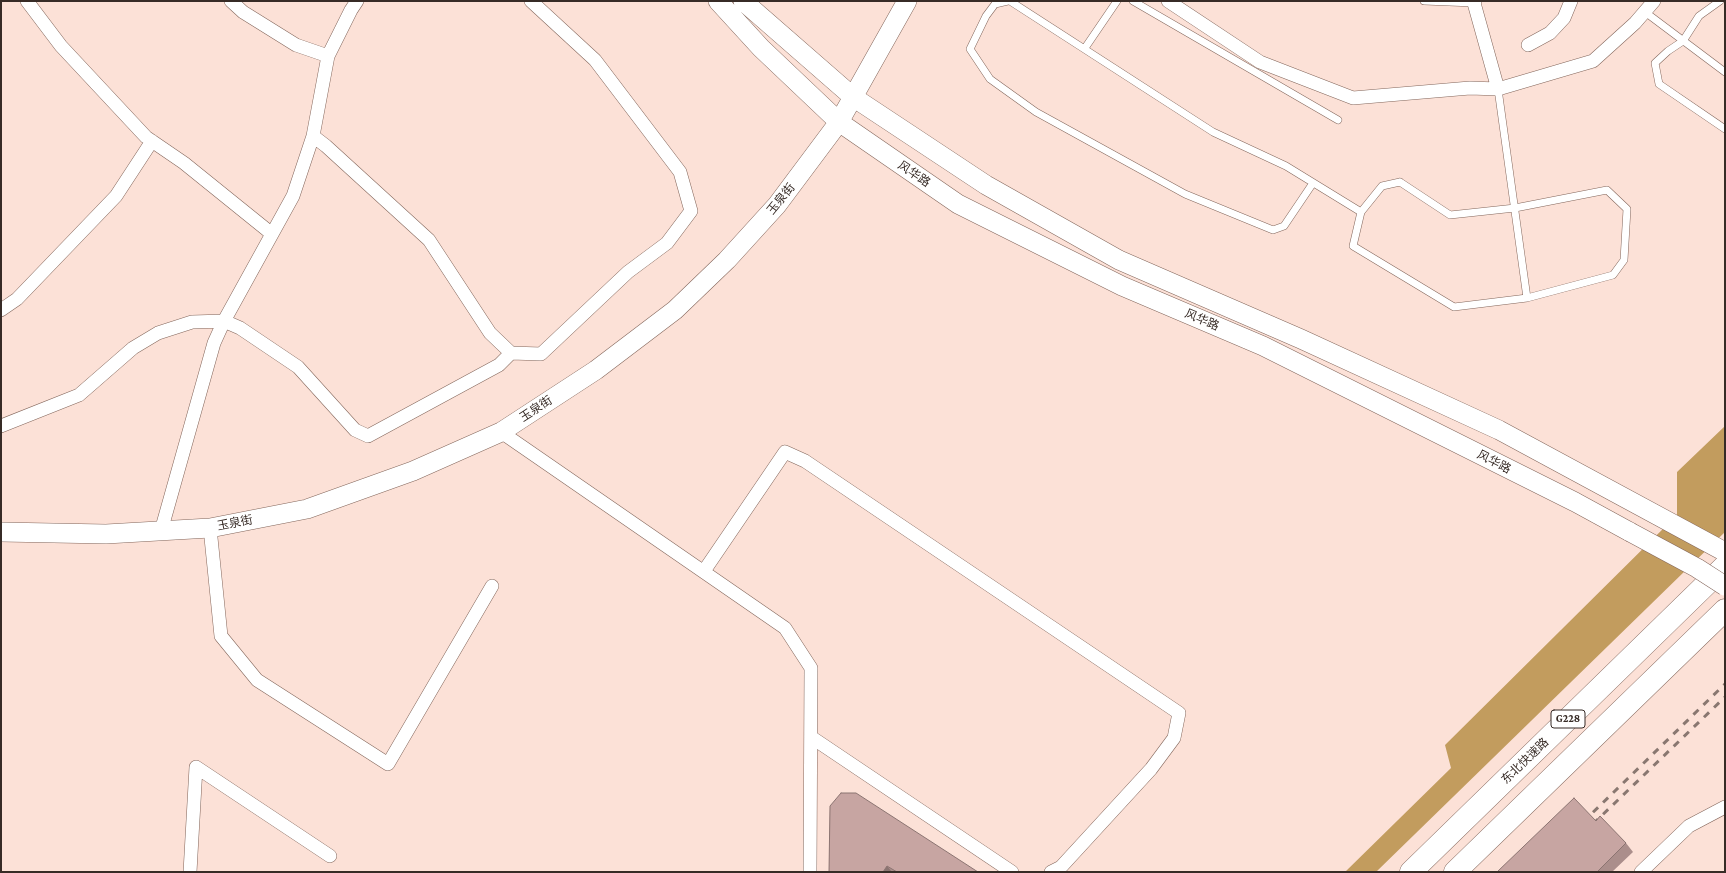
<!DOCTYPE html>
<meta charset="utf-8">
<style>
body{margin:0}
#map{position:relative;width:1726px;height:873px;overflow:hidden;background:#fce1d7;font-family:"Crimson Pro",serif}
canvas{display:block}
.frame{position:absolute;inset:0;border:2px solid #372b26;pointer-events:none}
</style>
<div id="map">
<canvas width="1726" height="873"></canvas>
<div class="frame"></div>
</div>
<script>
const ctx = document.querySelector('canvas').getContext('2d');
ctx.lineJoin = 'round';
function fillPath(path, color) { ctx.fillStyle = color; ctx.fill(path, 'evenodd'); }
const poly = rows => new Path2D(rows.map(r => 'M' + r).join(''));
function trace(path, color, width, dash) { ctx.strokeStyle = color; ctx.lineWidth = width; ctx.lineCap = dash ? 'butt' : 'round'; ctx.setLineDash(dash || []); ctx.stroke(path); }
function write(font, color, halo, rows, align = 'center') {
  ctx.font = font + ' "Crimson Pro","Noto Sans SC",serif'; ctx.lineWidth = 3.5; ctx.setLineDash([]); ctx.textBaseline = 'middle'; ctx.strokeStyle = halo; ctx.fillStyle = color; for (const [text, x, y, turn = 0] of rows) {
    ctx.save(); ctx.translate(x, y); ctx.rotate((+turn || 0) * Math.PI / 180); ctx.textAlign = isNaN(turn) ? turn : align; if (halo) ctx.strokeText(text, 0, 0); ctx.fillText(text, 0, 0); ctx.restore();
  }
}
const forest = poly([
 [1725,426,1725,532,1376,872,1345,872,1451,768,1445,745,1677,515,1677,472]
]);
const lane = poly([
 [1008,1,995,4,986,16,970,49,990,79,1036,112,1185,194,1273,230,1284,226,1313,183],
 [1010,1,1213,132,1286,166,1361,212],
 [1133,1,1338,120],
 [1424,1,1474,3],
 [1720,1,1699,16,1683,41,1668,51,1655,63,1659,84,1725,129],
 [1645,12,1725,72],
 [1085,48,1117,1],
 [1498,89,1527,298],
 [1400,182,1450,215,1515,208,1607,190,1627,209,1624,260,1613,275,1527,298,1454,307,1353,246,1361,212,1382,186,1400,182]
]);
const street = poly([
 [27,1,61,46,146,137,184,163,272,234],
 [231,1,243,12,296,45,328,56],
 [1168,1,1260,62,1353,98,1470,88,1498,89,1593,61,1635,23,1654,1],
 [1475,1,1474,3,1498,89],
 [1528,45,1550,33,1564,18,1571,1],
 [313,136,326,146,429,240,490,333,511,353,541,354,628,272,667,243,691,211,680,172,595,60,531,1],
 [1,310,17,299,116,196,152,141],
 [1,426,79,395,133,348,158,333,192,322,224,321,240,328,298,367,355,430,368,436,499,365,511,353],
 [501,432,785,628,811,668,810,872],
 [210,528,221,636,257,680,388,764,492,586],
 [161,531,214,343,224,321,293,196,313,136,328,56,351,10,357,1],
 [704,571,785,452,805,461,1179,713,1174,738,1151,769,1061,867,1051,872],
 [811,737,1012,872],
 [190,872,196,767,330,856],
 [1641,872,1689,826,1725,807]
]);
const secondary = poly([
 [718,1,761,48,839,122,958,204,1122,286,1263,346,1575,502,1630,532],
 [743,1,853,97,986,185,1119,260,1301,339,1499,430,1725,552],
 [1,532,106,534,210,528,307,509,413,471,501,432,596,370,675,310,727,260,777,205,839,122,907,1]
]);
const highway = poly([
 [1411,872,1725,566],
 [1455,872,1725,610]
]);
const rail = poly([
 [1583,822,1725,684],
 [1593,824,1725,697]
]);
const secondaryBridge = poly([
 [1630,532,1697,568,1725,586]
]);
const wall = poly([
 [830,806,978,872,829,872],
 [1596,821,1626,843,1633,852,1612,872,1497,872]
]);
const shadedWall = poly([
 [887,866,892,872,883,872]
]);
const building = poly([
 [841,793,856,793,978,872,897,872,887,866,883,872,829,872,830,806,841,793],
 [1574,798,1596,821,1600,816,1626,843,1597,872,1497,872,1574,798]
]);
const shields = [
 [1568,719,34]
];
const shieldNames = [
 ["G228",1568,719]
];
const streetNames = [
 ["风华路",914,174,34],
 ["玉泉街",781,199,-51],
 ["风华路",1202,320,23],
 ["玉泉街",536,409,-33],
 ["风华路",1494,462,27],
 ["玉泉街",235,523,-11],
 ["东北快速路",1525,761,-44]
];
fillPath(forest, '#c29c5e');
trace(lane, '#83665b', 8);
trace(street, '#83665b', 14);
trace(secondary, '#83665b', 20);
trace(highway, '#83665b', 23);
trace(lane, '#fff', 7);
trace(street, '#fff', 13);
trace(secondary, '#fff', 19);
trace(highway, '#fff', 22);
trace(rail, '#897770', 3, [7, 7]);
trace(secondaryBridge, '#83665b', 20, []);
trace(secondaryBridge, '#fff', 19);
fillPath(wall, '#ab8e8b');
fillPath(shadedWall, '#8b7471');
fillPath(building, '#c7a5a2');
trace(building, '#8b7471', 1);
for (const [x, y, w] of shields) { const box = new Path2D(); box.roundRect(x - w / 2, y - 9, w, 18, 3); ctx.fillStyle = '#fff'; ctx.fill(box); trace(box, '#372b26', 1); }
write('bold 11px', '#372b26', null, shieldNames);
write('12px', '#372b26', '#fff', streetNames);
</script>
